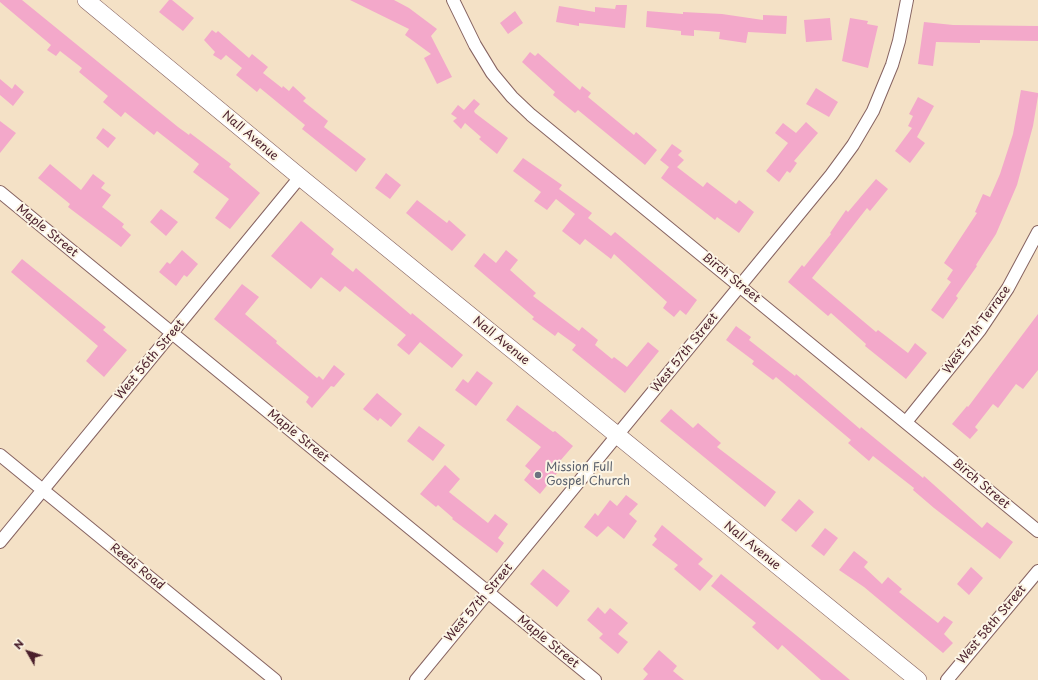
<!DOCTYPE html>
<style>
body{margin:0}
#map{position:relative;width:1038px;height:680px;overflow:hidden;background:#f4e1c6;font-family:"Playpen Sans",sans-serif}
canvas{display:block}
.north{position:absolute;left:8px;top:632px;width:40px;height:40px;-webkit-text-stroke:3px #fcf5e5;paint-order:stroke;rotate:309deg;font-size:11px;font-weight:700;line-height:16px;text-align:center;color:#4a1f2b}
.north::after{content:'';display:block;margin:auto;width:14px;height:18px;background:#4a1f2b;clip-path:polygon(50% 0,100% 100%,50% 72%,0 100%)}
</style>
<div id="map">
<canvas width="1038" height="680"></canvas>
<div class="north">N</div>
</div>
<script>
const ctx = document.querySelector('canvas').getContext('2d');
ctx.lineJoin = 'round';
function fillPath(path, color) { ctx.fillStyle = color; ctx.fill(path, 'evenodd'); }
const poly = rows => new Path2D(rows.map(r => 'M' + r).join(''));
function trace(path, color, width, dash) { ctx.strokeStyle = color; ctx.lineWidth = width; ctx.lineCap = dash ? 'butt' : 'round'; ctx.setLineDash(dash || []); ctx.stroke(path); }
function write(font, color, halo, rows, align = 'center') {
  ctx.font = font + ' "Playpen Sans",sans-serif'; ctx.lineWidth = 4; ctx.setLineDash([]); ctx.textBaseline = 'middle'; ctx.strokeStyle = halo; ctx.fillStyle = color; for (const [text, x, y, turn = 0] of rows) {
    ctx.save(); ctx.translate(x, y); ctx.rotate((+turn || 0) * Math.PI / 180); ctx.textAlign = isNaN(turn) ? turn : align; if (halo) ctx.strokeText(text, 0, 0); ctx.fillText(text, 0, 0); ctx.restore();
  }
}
const building = poly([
 [0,0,22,0,178,127,189,135,190,133,231,164,229,167,260,193,230,229,215,218,229,199,193,172,199,164,157,131,154,135,125,112,121,117,103,102,108,96,79,72,82,68,60,51,56,56,47,50,51,45,0,2],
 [169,0,172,0,194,18,183,31,159,12],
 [350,0,394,0,409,8,437,29,431,36,452,77,437,84,424,58,431,54,405,35,409,29],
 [616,5,627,5,625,28,579,23,579,26,556,22,559,6,595,12,595,7,615,9],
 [515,11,523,23,508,34,500,23],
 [647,11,683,14,683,12,722,14,763,20,763,15,787,16,786,34,748,32,746,43,719,39,720,32,694,30,694,36,681,35,681,31,646,27],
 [830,18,832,40,806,42,804,20],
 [850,18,868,21,867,24,878,26,868,68,842,61],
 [924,22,953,25,1038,26,1038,41,980,40,980,43,936,42,933,66,918,64],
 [212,30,216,33,218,31,249,58,252,54,268,67,263,73,282,88,283,86,289,91,293,86,306,98,303,101,328,121,324,127,366,159,356,172,302,129,305,125,260,88,257,92,236,75,242,68,226,55,221,60,213,55,215,52,204,40],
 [530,52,535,56,538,53,580,90,582,86,591,93,588,97,634,135,636,132,657,150,645,165,578,110,575,113,553,95,555,92,522,62],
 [0,79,12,89,15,84,24,92,13,106,0,95],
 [816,88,838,102,829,117,806,104],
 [1021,90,1038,93,1038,96,1033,126,1017,185,996,234,976,265,977,266,956,296,958,298,943,319,931,310,951,282,947,279,953,270,944,263,977,213,975,212,983,194,990,197,1000,174,1013,134],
 [918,97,934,106,917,137,925,143,910,163,895,151,912,128,908,126,913,116,909,114],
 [474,99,480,104,474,111,475,113,508,138,497,154,479,139,481,137,465,123,461,129,453,121,457,118,451,114,458,105,464,110],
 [0,121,16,133,0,153],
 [806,122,818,133,794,161,797,163,790,173,787,171,779,182,766,171,788,143,775,133,783,123,796,133],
 [103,128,116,138,108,148,96,138],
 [672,144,682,151,678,155,684,160,677,167,703,187,707,182,736,204,739,200,754,212,739,233,717,217,715,220,661,178,669,167,660,160],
 [523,158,562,185,559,189,592,213,588,218,611,236,615,232,697,300,686,315,680,310,674,317,663,308,667,302,614,254,611,259,585,239,580,245,562,231,575,214,556,199,547,210,534,201,541,192,513,171],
 [50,164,81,190,93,174,105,183,101,188,111,195,102,207,124,224,122,227,131,235,121,247,68,207,70,204,38,178],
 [386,173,401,185,390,199,375,188],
 [876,179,888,189,870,211,867,208,812,278,876,332,878,330,908,353,915,343,927,353,906,379,865,346,866,344,831,313,828,316,788,282,802,265,804,267,831,234,830,233,846,210,848,212],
 [417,200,447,223,449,220,466,235,452,251,406,213],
 [161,209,178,222,166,236,150,222],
 [301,221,334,249,331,254,353,272,356,268,411,315,412,313,463,355,452,368,420,342,409,355,397,345,406,335,345,286,340,292,321,277,311,289,271,256],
 [182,250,198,264,187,277,184,275,176,286,159,272,167,262,170,264],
 [506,250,518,260,510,270,536,293,533,296,579,331,582,327,598,340,595,345,612,359,614,357,627,367,648,342,659,351,625,393,572,350,576,345,558,332,555,336,532,319,534,317,474,266,484,253,496,263],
 [22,259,106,327,103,330,127,350,104,377,86,361,98,346,11,272],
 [242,284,259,297,245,314,277,341,276,343,317,378,319,376,323,380,334,365,345,374,334,387,331,386,312,408,306,402,309,397,214,319],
 [1038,314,1038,370,1023,389,1016,384,998,408,993,404,975,427,978,430,970,439,952,424,967,406,968,407],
 [736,326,751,337,749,340,795,376,796,374,860,429,861,427,923,478,924,476,982,528,987,522,1013,542,1000,559,934,508,913,490,914,488,873,456,869,461,848,443,851,440,776,377,773,380,752,364,754,361,726,340],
 [477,371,493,383,476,406,455,390,463,379,468,383],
 [377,393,402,414,391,427,380,418,378,421,363,409],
 [517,405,553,432,555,431,573,446,553,469,557,473,540,494,524,480,531,471,525,466,541,447,506,420],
 [671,409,693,428,698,423,721,443,717,447,776,492,765,507,660,421],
 [419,426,445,445,433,461,407,441],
 [445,465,460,479,449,492,488,523,495,514,508,524,498,538,504,543,497,553,452,519,453,518,438,505,436,507,420,494],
 [626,495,638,504,629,514,637,521,624,539,608,526,597,537,584,527,595,513,598,516,610,500,617,506],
 [799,499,814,512,796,532,781,520],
 [662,525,703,559,698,564,713,576,700,591,674,569,678,565,652,545,657,539,654,536],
 [825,528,838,538,824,556,811,546],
 [854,551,868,562,864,567,882,584,888,577,902,589,899,592,938,623,944,616,953,622,944,634,953,643,943,653,864,587,839,570],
 [971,567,983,578,969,595,957,584],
 [543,569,570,591,557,607,530,584],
 [721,574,802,640,850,680,821,680,782,645,778,650,752,627,756,623,711,586],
 [598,607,605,614,610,608,628,623,618,634,628,642,618,654,599,638,603,634,587,620],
 [659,650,677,666,673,671,684,680,643,680,648,674,643,669]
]);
const street = poly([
 [453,0,475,45,492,73,512,97,531,115,1038,531],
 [0,192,595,680],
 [906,422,980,330,1008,288,1038,232],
 [0,455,275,680],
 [0,542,300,177],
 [416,680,831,175,853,145,873,111,892,65,899,41,907,0],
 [947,680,1038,571]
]);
const secondary = poly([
 [86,0,300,177,918,680]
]);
const markers = [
 [538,475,4,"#6b7280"]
];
const streetNames = [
 ["Nall Avenue",250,136,40],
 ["Maple Street",47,231,39],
 ["Birch Street",731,278,39],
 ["West 57th Terrace",977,330,-54],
 ["Nall Avenue",501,341,39],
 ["West 57th Street",685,353,-51],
 ["West 56th Street",150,360,-50],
 ["Maple Street",298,436,39],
 ["Birch Street",981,484,40],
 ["Nall Avenue",752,546,39],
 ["Reeds Road",137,567,39],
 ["West 57th Street",479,603,-50],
 ["West 58th Street",992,625,-50],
 ["Maple Street",548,642,39]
];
const worshipNames = [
 ["Mission Full",546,468],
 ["Gospel Church",546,482]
];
fillPath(building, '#f3a8ca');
trace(street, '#866361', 14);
trace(secondary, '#866361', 18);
trace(street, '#fff', 12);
trace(secondary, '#fff', 17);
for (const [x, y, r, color] of markers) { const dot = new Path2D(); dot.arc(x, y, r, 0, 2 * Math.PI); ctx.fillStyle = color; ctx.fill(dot); trace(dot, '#fcf5e5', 1.5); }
write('12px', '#4a1f2b', '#fcf5e5', streetNames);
write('12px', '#5b616d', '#fcf5e5', worshipNames, 'left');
</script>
